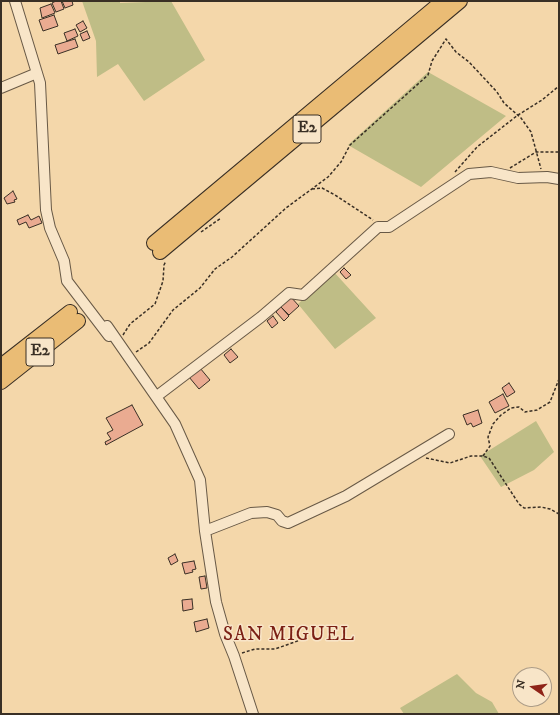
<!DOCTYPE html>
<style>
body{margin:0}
#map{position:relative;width:560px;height:715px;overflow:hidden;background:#f4d7aa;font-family:"IM FELL DW Pica",serif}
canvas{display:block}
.frame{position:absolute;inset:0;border:2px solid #392f25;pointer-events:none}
.north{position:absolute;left:512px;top:667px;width:40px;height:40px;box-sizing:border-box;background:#f8e5c8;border:1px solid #ac9c87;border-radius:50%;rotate:283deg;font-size:11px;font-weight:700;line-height:16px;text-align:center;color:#392f25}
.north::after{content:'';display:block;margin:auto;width:14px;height:18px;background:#8f2418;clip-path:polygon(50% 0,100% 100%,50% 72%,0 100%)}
</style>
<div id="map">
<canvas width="560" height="715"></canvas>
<div class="frame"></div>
<div class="north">N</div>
</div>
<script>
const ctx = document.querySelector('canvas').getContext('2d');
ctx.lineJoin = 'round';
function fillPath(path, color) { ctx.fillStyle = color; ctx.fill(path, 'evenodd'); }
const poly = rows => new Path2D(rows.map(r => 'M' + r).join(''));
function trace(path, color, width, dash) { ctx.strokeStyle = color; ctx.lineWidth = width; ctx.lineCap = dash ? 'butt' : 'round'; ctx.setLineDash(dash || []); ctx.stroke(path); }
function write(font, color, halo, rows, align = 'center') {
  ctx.font = font + ' "IM FELL DW Pica",serif'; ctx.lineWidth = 3; ctx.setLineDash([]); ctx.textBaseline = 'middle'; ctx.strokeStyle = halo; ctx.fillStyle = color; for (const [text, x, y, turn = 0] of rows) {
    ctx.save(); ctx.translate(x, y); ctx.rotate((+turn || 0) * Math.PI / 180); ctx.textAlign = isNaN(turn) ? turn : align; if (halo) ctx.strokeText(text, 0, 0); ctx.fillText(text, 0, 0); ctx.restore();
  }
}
const green = poly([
 [82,1,120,1,120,3,171,1,205,60,144,101,118,64,97,77,96,41],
 [428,72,506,116,421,187,348,145],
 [333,271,376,318,335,349,298,304],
 [536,421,554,452,534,470,501,487,480,456],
 [457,674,476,693,492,702,499,714,404,714,400,708]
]);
const building = poly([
 [56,1,61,1,64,9,56,12,52,3,56,1],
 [62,1,72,1,73,5,65,8,62,1],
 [51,4,55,13,42,18,40,8,51,4],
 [54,15,58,26,43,31,39,20,54,15],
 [83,21,87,28,80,32,76,25,83,21],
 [75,29,78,36,67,41,64,33,75,29],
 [87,31,90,38,83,41,80,34,87,31],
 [75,39,78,47,58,54,55,45,75,39],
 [13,191,17,199,14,200,15,202,7,204,4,198,13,191],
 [28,215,31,220,39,216,42,223,29,228,26,222,19,225,17,220,28,215],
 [344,268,351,275,346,279,340,272,344,268],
 [290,296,299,306,289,315,280,306,290,296],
 [281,307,289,316,284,321,276,312,281,307],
 [273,316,278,323,272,328,267,321,273,316],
 [231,349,238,357,230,363,224,355,231,349],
 [200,368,210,380,199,389,189,377,200,368],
 [509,383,515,392,507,397,502,388,509,383],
 [503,394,509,406,495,413,489,402,503,394],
 [132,405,143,425,106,445,105,442,111,439,107,433,113,430,106,418,132,405],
 [478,410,482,423,473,427,471,423,467,425,463,415,478,410],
 [175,554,178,561,171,565,168,558,175,554],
 [194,561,196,569,192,570,193,572,185,574,182,563,194,561],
 [205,576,207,588,201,589,199,577,205,576],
 [192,599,193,609,183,611,182,600,192,599],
 [207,619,209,628,196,632,194,622,207,619]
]);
const path = poly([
 [510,168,536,152,559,152],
 [455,172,477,147,518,115,542,100,559,86],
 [312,189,322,188,335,195,373,220],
 [201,232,221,218],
 [123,335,130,324,155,304,163,281,164,265,166,261],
 [136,352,149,343,173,310,200,288,215,269,232,257,286,208,328,177,341,162,350,145,428,75,432,61,446,39,456,52,469,62,497,92,504,103,521,118,531,132,541,169],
 [483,456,490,446,488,437,493,424,501,415,511,408,519,407,525,412,537,410,550,402,559,379],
 [426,458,450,463,471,456,483,456,489,458,519,504,524,508,541,507,550,509,559,514],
 [242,653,255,649,275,649,309,637]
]);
const minor = poly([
 [15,1,40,83,46,210,50,228,64,261,67,281,109,336],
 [1,88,37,73],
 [107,326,175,424,200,480,205,531,216,602,225,634,234,656,253,714],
 [157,396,261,317,289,293,303,295,378,227,389,227,469,174,491,172,518,178,547,177,559,179],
 [205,531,251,513,267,512,277,515,282,521,288,523,346,496,449,434]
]);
const highway = poly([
 [154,243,443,1],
 [160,252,460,1],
 [1,366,70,312],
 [1,382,78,321]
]);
const shields = [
 [307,129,28],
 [40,352,28]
];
const shieldNames = [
 ["E2",307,129],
 ["E2",40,352]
];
const quarterNames = [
 ["SAN MIGUEL",289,636]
];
fillPath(green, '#bfbd86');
fillPath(building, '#eaab91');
trace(building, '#392f25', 1);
trace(minor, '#685946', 12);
trace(highway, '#392f25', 16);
trace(path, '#392f25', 1.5, [3, 2]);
trace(minor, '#f8e5c8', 10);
trace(highway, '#eabc75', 14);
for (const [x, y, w] of shields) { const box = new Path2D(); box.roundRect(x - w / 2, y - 14, w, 28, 3); ctx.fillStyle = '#f8e5c8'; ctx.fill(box); trace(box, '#392f25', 1); }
write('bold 16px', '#392f25', null, shieldNames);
ctx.letterSpacing = '1px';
write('19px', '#7a1f14', '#f8e5c8', quarterNames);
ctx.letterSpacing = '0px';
</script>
